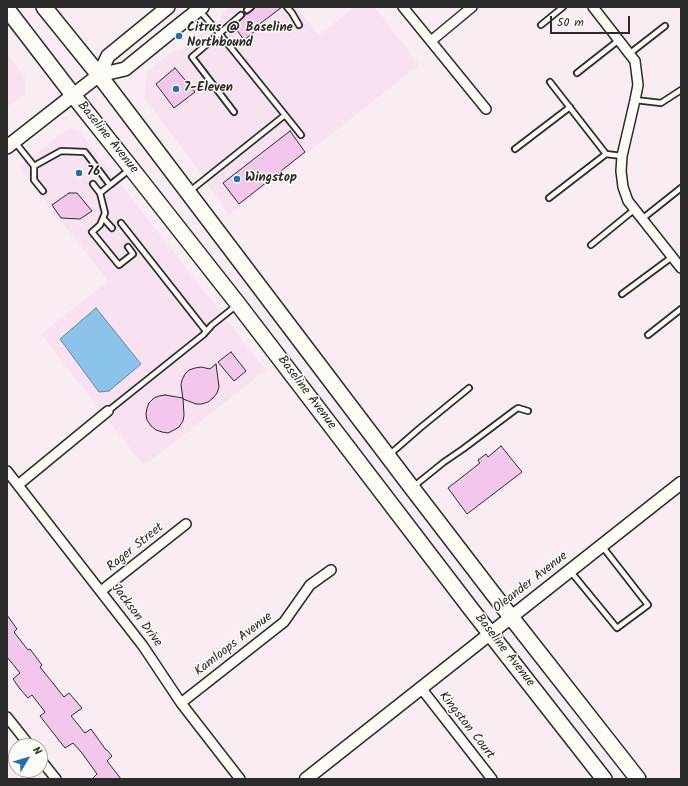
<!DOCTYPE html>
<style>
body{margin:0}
#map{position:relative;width:688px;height:786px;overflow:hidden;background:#faecf3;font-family:Kalam,sans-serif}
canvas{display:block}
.frame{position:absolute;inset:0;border:8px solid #2b2b2b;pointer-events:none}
.north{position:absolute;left:8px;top:738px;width:40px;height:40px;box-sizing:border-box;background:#fdfcf7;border:1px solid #a9a8a5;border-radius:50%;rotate:52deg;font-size:11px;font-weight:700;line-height:16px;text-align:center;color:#2b2b2b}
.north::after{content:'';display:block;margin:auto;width:14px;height:18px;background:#1f6fb2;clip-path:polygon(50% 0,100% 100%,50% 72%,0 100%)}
.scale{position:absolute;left:550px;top:16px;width:80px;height:18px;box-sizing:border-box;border:2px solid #2b2b2b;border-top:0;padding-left:5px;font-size:12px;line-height:14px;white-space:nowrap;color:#2b2b2b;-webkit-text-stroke:3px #fdfcf7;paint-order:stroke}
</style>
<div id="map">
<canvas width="688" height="786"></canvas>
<div class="frame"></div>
<div class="north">N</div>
<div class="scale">50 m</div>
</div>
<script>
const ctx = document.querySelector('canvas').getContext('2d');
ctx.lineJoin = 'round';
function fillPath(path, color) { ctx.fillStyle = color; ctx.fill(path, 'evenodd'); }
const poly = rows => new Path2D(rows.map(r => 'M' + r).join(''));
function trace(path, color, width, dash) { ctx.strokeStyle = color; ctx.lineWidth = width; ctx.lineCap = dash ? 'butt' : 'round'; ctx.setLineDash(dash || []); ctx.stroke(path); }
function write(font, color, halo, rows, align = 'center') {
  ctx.font = font + ' Kalam,sans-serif'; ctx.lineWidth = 3; ctx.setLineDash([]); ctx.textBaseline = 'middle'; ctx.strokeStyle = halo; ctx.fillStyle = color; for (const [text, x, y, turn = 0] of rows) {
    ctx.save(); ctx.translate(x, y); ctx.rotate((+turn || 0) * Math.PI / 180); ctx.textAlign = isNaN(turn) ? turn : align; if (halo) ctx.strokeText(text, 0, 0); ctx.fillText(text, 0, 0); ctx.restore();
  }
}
const built = poly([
 [230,7,296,7,319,35,355,7,375,7,419,65,229,215,210,188,201,173,144,98,147,72,169,54,183,48,219,20,224,12],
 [7,54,25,77,25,94,7,107],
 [71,128,78,130,266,370,144,466,41,334,108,281,19,167,67,129]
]);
const water = poly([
 [96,308,141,364,109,391,99,392,60,339,96,308]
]);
const building = poly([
 [256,7,282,7,257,26,259,28,244,40,234,26,243,18,245,15,249,13,256,7],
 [175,68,195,92,174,108,156,84,175,68],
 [290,131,305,152,239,204,223,183,290,131],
 [69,193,77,193,92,211,80,219,61,218,52,205,69,193],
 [231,352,246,371,234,381,218,362,231,352],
 [216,364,219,387,217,393,213,398,208,402,202,404,196,404,183,399,181,385,182,380,185,374,189,370,195,368,201,367,210,369,216,364],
 [165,395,183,398,184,415,183,421,179,427,174,430,168,433,162,432,156,430,151,426,147,420,146,414,147,408,149,403,154,398,159,396,165,395],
 [501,446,522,472,467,514,448,488,480,463,478,460,486,454,488,457,501,446],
 [7,615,17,629,14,632,28,650,30,649,42,665,40,667,64,697,69,693,82,708,71,716,85,733,91,729,106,750,107,750,112,756,107,761,121,779,92,779,97,774,82,753,73,743,65,748,40,716,45,712,32,695,28,698,20,689,13,679,20,673,7,657,7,615]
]);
const service = poly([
 [287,7,292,13,299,25],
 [247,10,251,7],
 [541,25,563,7],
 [629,54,665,26],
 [577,73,619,40],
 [550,82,606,154,622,156],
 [635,100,661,103,681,90],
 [234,112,192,57,241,15],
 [285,115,301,135],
 [15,142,34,166,61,151,85,152,110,185,129,170],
 [515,149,570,107],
 [34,166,34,180,43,191],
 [93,184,100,193,105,213,100,225,92,232,119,265,133,254,128,247],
 [190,191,285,115,219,33,200,11],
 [100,193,110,185],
 [549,198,606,154],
 [103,218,112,228],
 [642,219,681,188],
 [121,223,206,331],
 [591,245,635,209],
 [622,294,672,257],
 [648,335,681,309],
 [108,411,203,335,212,325,237,305],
 [389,455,420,428,469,388],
 [413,487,444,462,463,449,515,410,518,408,528,411],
 [571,572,617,628,648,605,602,546]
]);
const minor = poly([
 [403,7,486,109],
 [593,7,635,61,638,85,635,100,622,156,621,171,623,187,628,201,681,268],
 [431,41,472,7],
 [7,471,143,646,181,703,240,779],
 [18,485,108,411],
 [101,591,186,524],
 [421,688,492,779],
 [181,703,284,622,310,585,331,570],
 [7,717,30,746],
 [40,759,56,779]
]);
const tertiary = poly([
 [306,779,681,483]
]);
const secondary = poly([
 [99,75,108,56,168,7],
 [7,147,99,75,125,69,173,30,202,7]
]);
const primary = poly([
 [44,7,99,75,412,488,511,617,638,779],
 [7,9,73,95,131,168,238,304,471,609,604,779]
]);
const markers = [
 [179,36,4,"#1f6fb2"],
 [176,89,4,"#1f6fb2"],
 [79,173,4,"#1f6fb2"],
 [237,179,4,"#1f6fb2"]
];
const poiNames = [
 ["Citrus @ Baseline",187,29],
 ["Northbound",187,44],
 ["7-Eleven",184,89],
 ["76",87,173],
 ["Wingstop",245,179]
];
const streetNames = [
 ["Baseline Avenue",107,138,51],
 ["Baseline Avenue",306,393,53],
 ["Rager Street",136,548,-39],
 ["Oleander Avenue",531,583,-38],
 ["Jackson Drive",136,616,53],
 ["Kamloops Avenue",234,645,-38],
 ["Baseline Avenue",504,651,52],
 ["Kingston Court",466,726,52]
];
fillPath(built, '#f8e1f1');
fillPath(water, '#8bc3ea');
trace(water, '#65869e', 1);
fillPath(building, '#f3c6eb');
trace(building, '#2b2b2b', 1);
trace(service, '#2b2b2b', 8);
trace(minor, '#2b2b2b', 12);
trace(tertiary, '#2b2b2b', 15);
trace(secondary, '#2b2b2b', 16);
trace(primary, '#2b2b2b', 18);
trace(service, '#fdfcf7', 4.5);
trace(minor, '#fdfcf7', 9);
trace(tertiary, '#fdfcf7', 12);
trace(secondary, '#fdfcf7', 13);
trace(primary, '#fdfcf7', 15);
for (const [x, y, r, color] of markers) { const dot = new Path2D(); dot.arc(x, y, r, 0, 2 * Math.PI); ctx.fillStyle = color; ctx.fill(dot); trace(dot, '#fdfcf7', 1.5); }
write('bold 13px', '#2b2b2b', '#fdfcf7', poiNames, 'left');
write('13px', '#2b2b2b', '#fdfcf7', streetNames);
</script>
